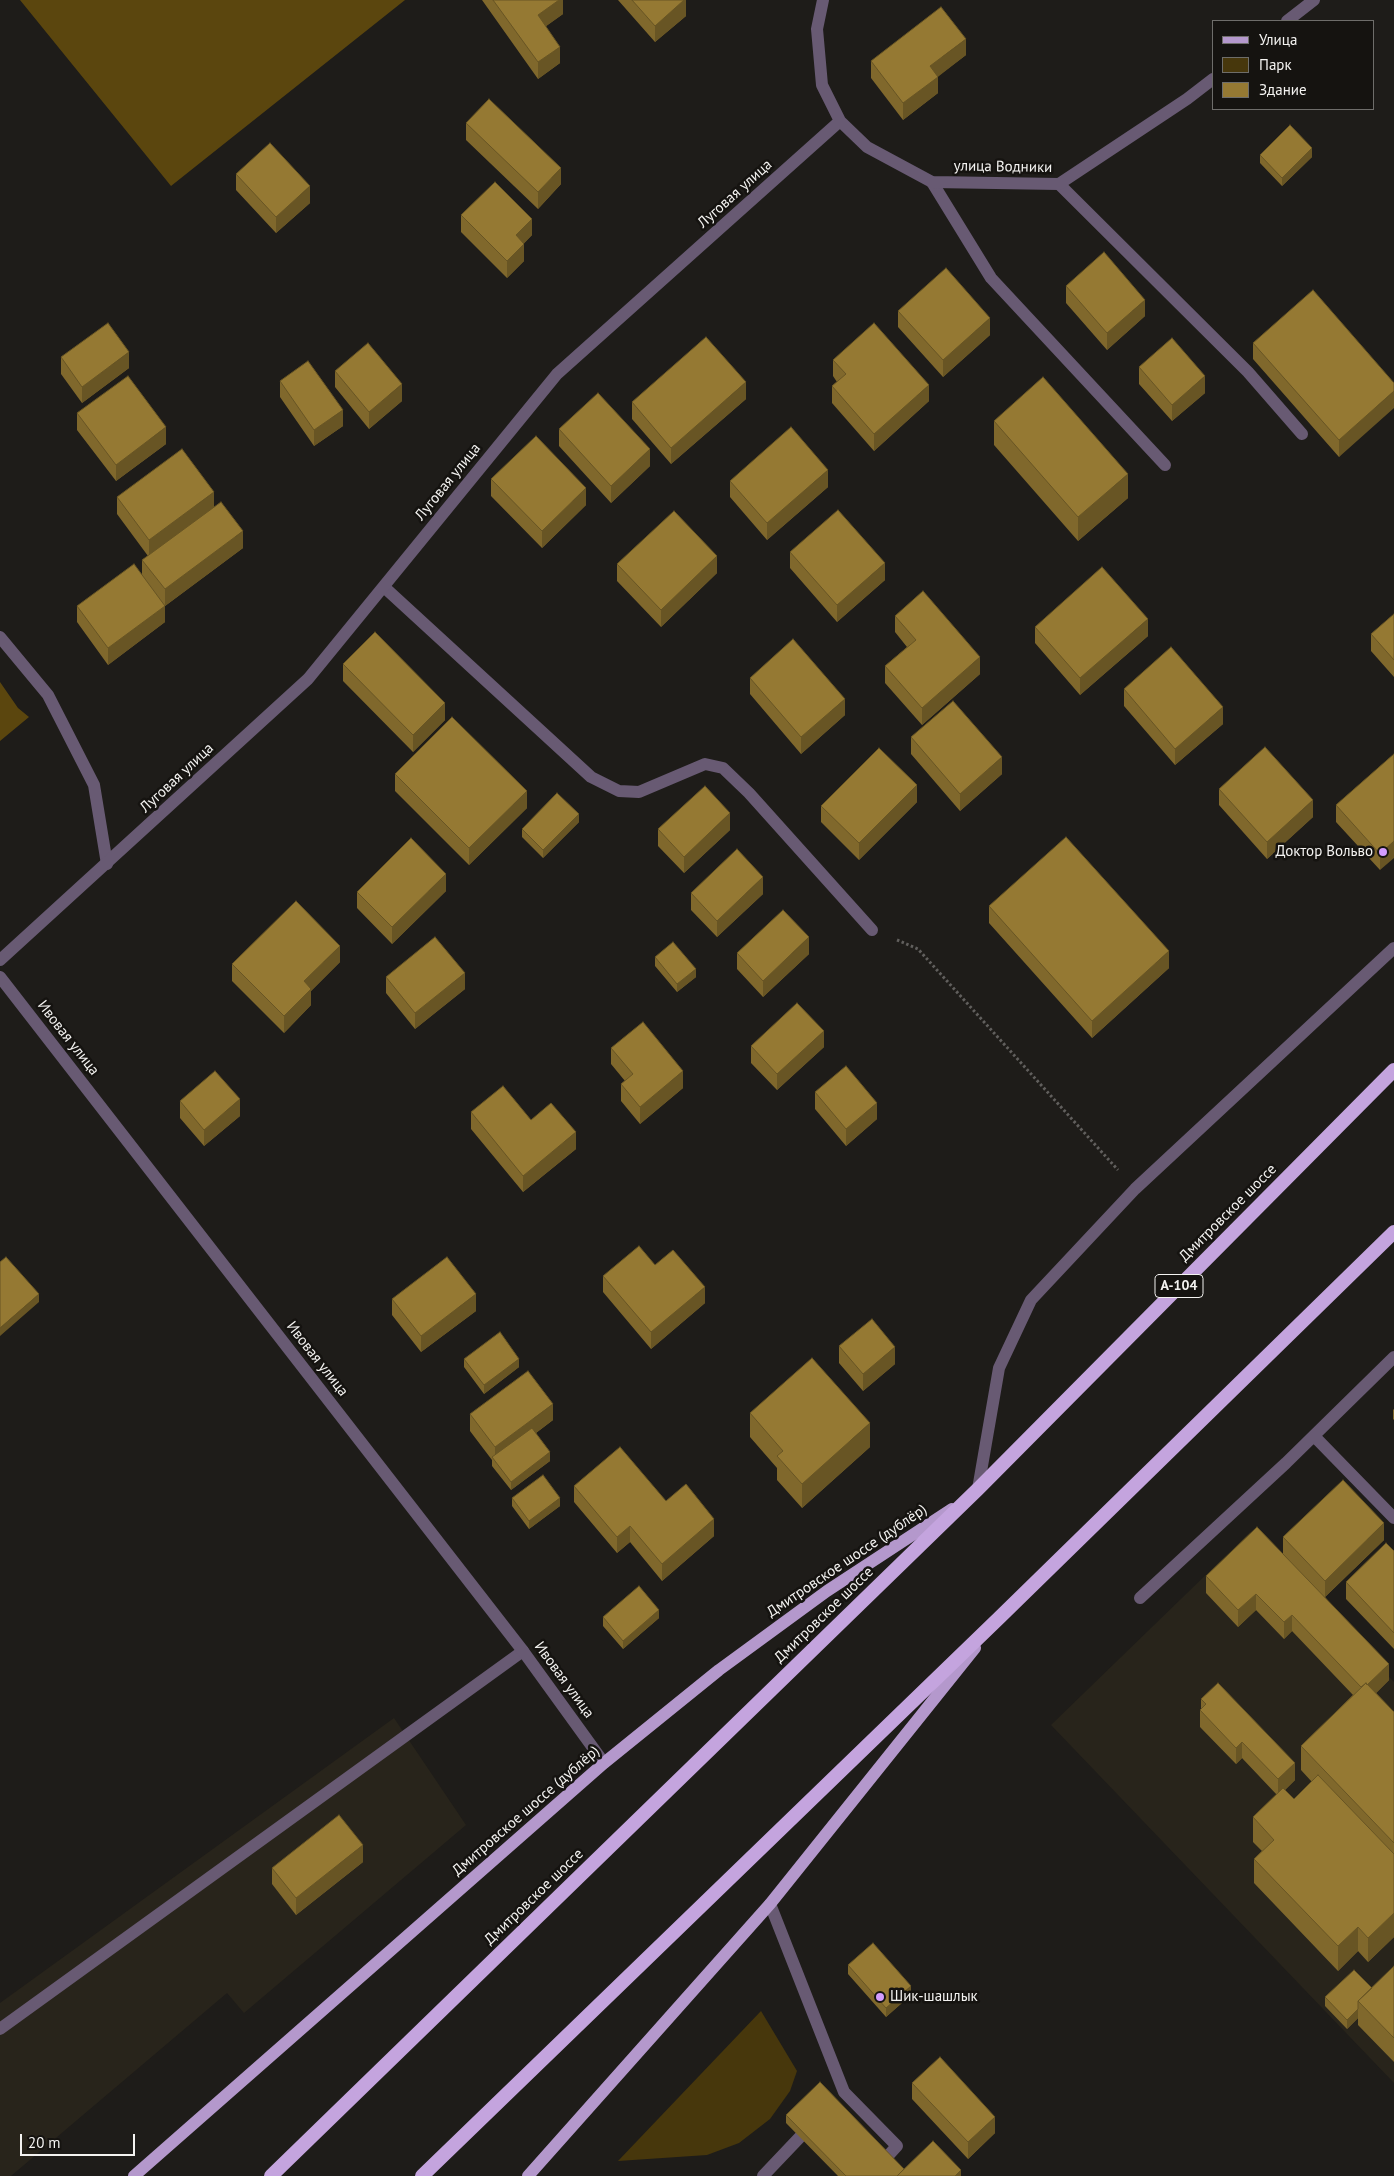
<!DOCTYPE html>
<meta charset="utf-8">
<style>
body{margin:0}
#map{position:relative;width:1394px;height:2176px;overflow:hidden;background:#1e1c19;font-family:"PT Sans",sans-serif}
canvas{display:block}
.legend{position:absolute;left:1212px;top:20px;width:162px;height:90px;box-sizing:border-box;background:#151310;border:1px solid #6e6d6a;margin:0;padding:6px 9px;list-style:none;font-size:15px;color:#f4f3f1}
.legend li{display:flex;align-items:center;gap:10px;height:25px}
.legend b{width:25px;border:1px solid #6e6d6a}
.scale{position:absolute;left:20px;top:2134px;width:115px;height:22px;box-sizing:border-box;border:2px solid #f4f3f1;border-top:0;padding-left:6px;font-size:15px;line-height:18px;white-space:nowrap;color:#f4f3f1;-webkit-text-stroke:4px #151310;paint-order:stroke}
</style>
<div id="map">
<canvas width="1394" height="2176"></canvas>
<ul class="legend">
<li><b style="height:6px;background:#b498cc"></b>Улица</li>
<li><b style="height:14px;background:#47370c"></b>Парк</li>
<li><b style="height:14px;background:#957933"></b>Здание</li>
</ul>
<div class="scale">20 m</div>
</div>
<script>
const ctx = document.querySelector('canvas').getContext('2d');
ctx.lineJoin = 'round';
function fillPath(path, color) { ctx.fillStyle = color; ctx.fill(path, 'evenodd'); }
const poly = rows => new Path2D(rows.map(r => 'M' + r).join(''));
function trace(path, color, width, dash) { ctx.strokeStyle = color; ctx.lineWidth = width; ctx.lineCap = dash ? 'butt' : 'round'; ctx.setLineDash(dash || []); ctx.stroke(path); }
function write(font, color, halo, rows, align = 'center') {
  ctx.font = font + ' "PT Sans",sans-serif'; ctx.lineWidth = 5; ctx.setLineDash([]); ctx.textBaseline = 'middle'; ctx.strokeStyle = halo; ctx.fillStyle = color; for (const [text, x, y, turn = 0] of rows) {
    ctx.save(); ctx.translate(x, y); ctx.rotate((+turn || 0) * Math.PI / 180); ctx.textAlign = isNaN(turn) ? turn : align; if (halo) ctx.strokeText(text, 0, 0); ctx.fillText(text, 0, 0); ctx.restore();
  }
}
const built = poly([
 [1250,1532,1394,1682,1394,2083,1051,1725],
 [394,1718,466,1825,244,2013,227,1993,11,2176,0,2176,0,2003]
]);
const green = poly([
 [761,2011,797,2071,790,2091,770,2119,739,2143,707,2155,618,2161]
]);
const forest = poly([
 [20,0,405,0,171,186],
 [0,682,18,708,29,717,0,741]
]);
const path = poly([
 [897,940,918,949,1118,1170]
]);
const service = poly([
 [932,182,991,278,1165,465],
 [1059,184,1248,372,1302,434],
 [384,587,591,777,619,791,639,792,705,764,723,768,749,793,872,930],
 [0,637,48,695,94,785,107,864],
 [1314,1436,1394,1518],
 [978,1489,999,1368,1031,1300,1135,1189,1394,948],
 [1140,1598,1286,1463,1394,1357],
 [770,1904,844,2092,897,2146,886,2158],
 [0,2029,523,1651],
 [763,2176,800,2137]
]);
const minor = poly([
 [1287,21,1314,0],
 [840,121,867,147,932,182,1059,184,1187,99,1213,79],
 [0,960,308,679,557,374,840,121,822,85,817,29,823,0],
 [0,977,523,1651,604,1763]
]);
const primary = poly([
 [134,2176,604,1763,719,1670,827,1591,952,1509],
 [528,2176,770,1904,975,1648]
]);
const trunk = poly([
 [271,2176,978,1489,1394,1070],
 [422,2176,999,1618,1394,1232]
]);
const wall = poly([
 [482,0,563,0,563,14,546,26,560,63,538,79],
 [618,0,686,0,686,16,655,42],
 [966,55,938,76,938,93,903,120,871,78,871,61],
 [466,123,561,184,538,209,466,140],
 [1260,155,1312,157,1282,186,1260,163],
 [236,174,310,203,276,233,236,190],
 [461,215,532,235,524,243,524,261,507,278,461,232],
 [1066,286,1145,316,1107,350,1066,303],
 [898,311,990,335,943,377,898,327],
 [1253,343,1394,383,1339,457,1253,359],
 [61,357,129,368,82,403,61,374],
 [833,360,929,401,874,451,832,403,832,386,837,382,833,376],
 [1139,367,1205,393,1172,421,1139,384],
 [335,371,402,401,369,429,335,387],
 [280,381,343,426,314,446,280,397],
 [746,399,671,464,632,419,632,402],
 [77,413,166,444,116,481,77,430],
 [994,421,1128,498,1078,541,994,445],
 [559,429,650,466,611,503,559,446],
 [491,479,586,505,542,548,491,496],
 [730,481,828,487,767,540,730,497],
 [117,497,214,507,243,548,165,606,165,622,108,665,77,622,77,606,142,575,142,560,148,556,117,514],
 [790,552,885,580,837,622,790,568],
 [617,564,717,573,661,627,617,581],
 [1394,614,1394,677,1371,651,1371,634],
 [895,616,980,674,922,725,885,683,885,666,907,647,895,632],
 [1035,627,1148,636,1080,695,1035,643],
 [343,664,445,720,413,752,343,681],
 [750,678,845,715,801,754,750,694],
 [1124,689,1223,724,1175,765,1124,706],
 [911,737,1002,774,960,811,911,754],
 [1394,754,1380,870,1336,822,1336,805],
 [395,774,527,808,469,865,395,791],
 [1219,789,1313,817,1267,859,1219,805],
 [917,802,859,860,821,822,821,806],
 [579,822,543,858,522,837,522,829],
 [658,829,730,830,684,873,658,846],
 [446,891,392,944,357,908,357,892],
 [691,893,763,894,717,937,691,910],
 [989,906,1169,968,1092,1038,989,923],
 [737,953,809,954,763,997,737,969],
 [655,957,696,977,677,992,655,966],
 [340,962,311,991,311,1005,284,1033,232,981,232,964],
 [386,977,465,989,415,1029,386,993],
 [751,1046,824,1047,777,1090,751,1063],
 [611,1048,683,1088,640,1124,621,1101,621,1084,625,1081,611,1064],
 [815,1092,877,1119,846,1146,815,1109],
 [180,1101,240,1116,204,1146,180,1118],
 [471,1112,531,1120,576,1149,523,1192,471,1129],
 [655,1265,705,1303,651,1349,603,1292,603,1276],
 [392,1299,476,1311,421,1352,392,1315],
 [839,1346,895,1364,863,1391,839,1363],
 [464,1359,519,1367,484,1394,464,1367],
 [1394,1409,1394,1420,1393,1419,1393,1410],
 [750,1413,870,1447,802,1508,777,1480,777,1468,750,1437],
 [470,1414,553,1420,536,1433,550,1461,511,1490,492,1466,492,1460,470,1431],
 [574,1486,666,1501,714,1536,662,1581,630,1542,617,1553,574,1502],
 [512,1498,560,1506,529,1529,512,1506],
 [1283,1537,1384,1540,1325,1597,1389,1680,1376,1693,1394,1712,1394,1937,1368,1962,1358,1951,1338,1971,1254,1883,1254,1859,1262,1851,1253,1842,1253,1817,1277,1795,1242,1758,1236,1764,1200,1727,1200,1710,1201,1709,1201,1699,1295,1780,1285,1790,1294,1799,1312,1782,1301,1770,1301,1746,1353,1695,1292,1631,1284,1639,1256,1610,1238,1627,1206,1593,1206,1576,1283,1554],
 [1394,1551,1394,1649,1346,1599,1346,1582],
 [603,1617,659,1618,623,1649,603,1626],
 [363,1862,296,1915,272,1884,272,1868],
 [848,1965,911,1995,886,2017,848,1974],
 [1394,1966,1394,2062,1358,2025,1358,2018,1347,2029,1325,2006,1325,1997,1372,1988],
 [912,2083,995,2133,968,2159,912,2099],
 [786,2115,904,2169,961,2176,838,2176,786,2123]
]);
const shadedWall = poly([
 [559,0,563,0,563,14,538,32,538,15],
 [684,0,686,0,686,16,655,42,655,26],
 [966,39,966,55,930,83,930,66],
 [560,47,560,63,538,79,538,62],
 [938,77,938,93,903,120,903,103],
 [1312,148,1312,157,1282,186,1282,178],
 [561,168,561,184,538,209,538,192],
 [310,186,310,203,276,233,276,217],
 [532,219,532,235,516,252,516,235],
 [524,244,524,261,507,278,507,261],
 [1145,300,1145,316,1107,350,1107,333],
 [990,318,990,335,943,377,943,360],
 [129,352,129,368,82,403,82,387],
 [1205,376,1205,393,1172,421,1172,405],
 [746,382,746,399,671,464,671,448],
 [402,384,402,401,369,429,369,412],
 [929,385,929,401,874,451,874,434],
 [1394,391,1394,408,1339,457,1339,440],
 [343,410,343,426,314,446,314,430],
 [166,427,166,444,116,481,116,465],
 [650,449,650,466,611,503,611,486],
 [828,470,828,487,767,540,767,523],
 [1128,474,1128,498,1078,541,1078,517],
 [586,488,586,505,542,548,542,531],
 [214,492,214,508,149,556,149,540],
 [243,531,243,548,165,606,165,622,108,665,108,648,165,606,165,589],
 [717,556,717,573,661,627,661,610],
 [885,563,885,580,837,622,837,605],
 [1148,619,1148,636,1080,695,1080,678],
 [980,657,980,674,922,725,922,708],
 [845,699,845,715,801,754,801,737],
 [445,703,445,720,413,752,413,735],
 [1223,707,1223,724,1175,765,1175,749],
 [1002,757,1002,774,960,811,960,794],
 [917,785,917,802,859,860,859,843],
 [527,791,527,808,469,865,469,848],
 [1313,800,1313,817,1267,859,1267,842],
 [730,813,730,830,684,873,684,857],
 [579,814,579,822,543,858,543,850],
 [1394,841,1394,858,1380,870,1380,854],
 [446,874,446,891,392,944,392,927],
 [763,877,763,894,717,937,717,921],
 [809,937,809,954,763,997,763,981],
 [340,946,340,962,311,991,311,1005,284,1033,284,1016,304,981],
 [1169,951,1169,968,1092,1038,1092,1021],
 [696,969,696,977,677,992,677,984],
 [465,973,465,989,415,1029,415,1013],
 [824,1031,824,1047,777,1090,777,1074],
 [683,1071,683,1088,640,1124,640,1107],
 [240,1099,240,1116,204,1146,204,1130],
 [877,1103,877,1119,846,1146,846,1129],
 [576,1132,576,1149,523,1192,523,1176],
 [705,1287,705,1303,651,1349,651,1332],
 [39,1294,39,1302,0,1336,0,1328],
 [476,1294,476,1311,421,1352,421,1336],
 [895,1347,895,1364,863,1391,863,1374],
 [519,1359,519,1367,484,1394,484,1385],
 [553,1404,553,1420,496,1463,495,1461,495,1447],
 [870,1423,870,1447,802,1508,802,1484],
 [550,1452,550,1461,511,1490,511,1482],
 [560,1498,560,1506,529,1529,529,1521],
 [714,1519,714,1536,662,1581,662,1564],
 [1384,1523,1384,1540,1325,1597,1325,1581],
 [630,1526,630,1542,617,1553,617,1537],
 [1256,1594,1256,1610,1238,1627,1238,1610],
 [659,1610,659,1618,623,1649,623,1641],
 [1292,1615,1292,1631,1284,1639,1284,1622],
 [1389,1664,1389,1680,1363,1706,1363,1689],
 [1242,1742,1242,1758,1236,1764,1236,1748],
 [1295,1763,1295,1780,1278,1796,1278,1779],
 [363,1845,363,1862,296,1915,296,1898],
 [1394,1913,1394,1937,1368,1962,1368,1938],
 [1358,1927,1358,1951,1338,1971,1338,1946],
 [911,1986,911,1995,886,2017,886,2008],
 [1358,2009,1358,2018,1347,2029,1347,2020],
 [995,2117,995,2133,968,2159,968,2142],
 [961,2170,961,2176,955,2176]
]);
const building = poly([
 [493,0,559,0,538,15,560,47,538,62,493,0],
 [632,0,684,0,655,26,632,0],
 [941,7,966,39,930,66,938,77,903,103,871,61,941,7],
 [489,99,561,168,538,192,466,123,489,99],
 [1290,125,1312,148,1282,178,1260,155,1290,125],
 [270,143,310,186,276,217,236,174,270,143],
 [495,182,532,219,516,235,524,244,507,261,461,215,495,182],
 [1104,252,1145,300,1107,333,1066,286,1104,252],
 [946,268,990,318,943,360,898,311,946,268],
 [1313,290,1394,383,1394,391,1339,440,1253,343,1313,290],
 [108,323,129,352,82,387,61,357,108,323],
 [874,323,929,385,874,434,832,386,846,374,833,360,874,323],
 [706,337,746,382,671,448,632,402,706,337],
 [1172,338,1205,376,1172,405,1139,367,1172,338],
 [368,343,402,384,369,412,335,371,368,343],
 [308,361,343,410,314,430,280,381,308,361],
 [128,376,166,427,116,465,77,413,128,376],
 [1043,377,1128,474,1078,517,994,421,1043,377],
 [598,393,650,449,611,486,559,429,598,393],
 [791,427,828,470,767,523,730,481,791,427],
 [536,436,586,488,542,531,491,479,536,436],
 [182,449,214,492,149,540,117,497,182,449],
 [221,502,243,531,165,589,142,560,221,502],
 [838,510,885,563,837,605,790,552,838,510],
 [674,511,717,556,661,610,617,564,674,511],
 [134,564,165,606,108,648,77,606,134,564],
 [1102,567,1148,619,1080,678,1035,627,1102,567],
 [923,591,980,657,922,708,885,666,916,640,895,616,923,591],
 [1394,614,1394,660,1371,634,1394,614],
 [375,632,445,703,413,735,343,664,375,632],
 [793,639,845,699,801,737,750,678,793,639],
 [1171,647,1223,707,1175,749,1124,689,1171,647],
 [953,701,1002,757,960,794,911,737,953,701],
 [452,717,527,791,469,848,395,774,452,717],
 [1265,747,1313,800,1267,842,1219,789,1265,747],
 [879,748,917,785,859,843,821,806,879,748],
 [1394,754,1394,841,1380,854,1336,805,1394,754],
 [705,786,730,813,684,857,658,829,705,786],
 [557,793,579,814,543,850,522,829,557,793],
 [1066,837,1169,951,1092,1021,989,906,1066,837],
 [411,838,446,874,392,927,357,892,411,838],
 [737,849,763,877,717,921,691,893,737,849],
 [296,901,340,946,304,981,311,989,284,1016,232,964,296,901],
 [783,910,809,937,763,981,737,953,783,910],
 [435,937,465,973,415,1013,386,977,435,937],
 [673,942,696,969,677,984,655,957,673,942],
 [797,1003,824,1031,777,1074,751,1046,797,1003],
 [643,1022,683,1071,640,1107,621,1084,633,1074,611,1048,643,1022],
 [846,1066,877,1103,846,1129,815,1092,846,1066],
 [215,1071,240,1099,204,1130,180,1101,215,1071],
 [503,1086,531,1120,551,1103,576,1132,523,1176,471,1112,503,1086],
 [639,1246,655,1265,673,1250,705,1287,651,1332,603,1276,639,1246],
 [6,1257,39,1294,0,1328,0,1262,6,1257],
 [447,1257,476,1294,421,1336,392,1299,447,1257],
 [872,1319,895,1347,863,1374,839,1346,872,1319],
 [500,1332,519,1359,484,1385,464,1359,500,1332],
 [812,1358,870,1423,802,1484,777,1456,783,1451,750,1413,812,1358],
 [528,1371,553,1404,495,1447,470,1414,528,1371],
 [532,1428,550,1452,511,1482,492,1457,532,1428],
 [620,1447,666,1501,686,1484,714,1519,662,1564,630,1526,617,1537,574,1486,620,1447],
 [543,1475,560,1498,529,1521,512,1498,543,1475],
 [1343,1480,1384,1523,1325,1581,1283,1537,1343,1480],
 [1257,1527,1389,1664,1367,1685,1366,1683,1361,1687,1292,1615,1284,1622,1256,1594,1238,1610,1206,1576,1257,1527],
 [1386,1543,1394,1551,1394,1633,1346,1582,1386,1543],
 [639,1586,659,1610,623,1641,603,1617,639,1586],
 [1218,1683,1295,1763,1278,1779,1242,1742,1236,1748,1200,1710,1206,1704,1201,1699,1218,1683],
 [1366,1683,1394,1712,1394,1843,1301,1746,1366,1683],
 [1318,1775,1394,1854,1394,1913,1368,1938,1358,1927,1338,1946,1254,1859,1274,1840,1253,1817,1283,1788,1294,1799,1318,1775],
 [339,1815,363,1845,296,1898,272,1868,339,1815],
 [873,1943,911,1986,886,2008,848,1965,873,1943],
 [1394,1966,1394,2038,1358,2001,1394,1966],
 [1354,1970,1372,1988,1358,2001,1358,2009,1347,2020,1325,1997,1354,1970],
 [940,2057,995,2117,968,2142,912,2083,940,2057],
 [820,2082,904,2169,897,2176,846,2176,786,2115,820,2082],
 [933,2141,961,2170,955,2176,897,2176,933,2141]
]);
const markers = [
 [1383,852,5,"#d39cfd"],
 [880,1997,5,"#d39cfd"]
];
const shields = [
 [1179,1286,48]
];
const shieldNames = [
 ["А-104",1179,1286]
];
const streetNames = [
 ["улица Водники",1003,167,1],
 ["Луговая улица",735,194,-42],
 ["Луговая улица",448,482,-51],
 ["Луговая улица",177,778,-43],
 ["Ивовая улица",68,1038,52],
 ["Дмитровское шоссе",1228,1213,-45],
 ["Ивовая улица",317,1359,52],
 ["Дмитровское шоссе (дублёр)",847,1561,-34],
 ["Дмитровское шоссе",824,1615,-44],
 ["Ивовая улица",564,1680,54],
 ["Дмитровское шоссе (дублёр)",526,1811,-41],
 ["Дмитровское шоссе",534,1897,-44]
];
const poiNames = [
 ["Доктор Вольво",1373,852],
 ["Шик-шашлык",890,1997,"left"]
];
fillPath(built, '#28241b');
fillPath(green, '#47370c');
fillPath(forest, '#5b460e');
trace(path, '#615f5d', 3, [2.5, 2.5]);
trace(service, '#685a73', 12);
trace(minor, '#685a73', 12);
trace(primary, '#b498cc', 12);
trace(trunk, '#c4a4de', 14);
fillPath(wall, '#80682c');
fillPath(shadedWall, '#685524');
fillPath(building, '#957933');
trace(building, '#685524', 1);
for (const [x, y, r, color] of markers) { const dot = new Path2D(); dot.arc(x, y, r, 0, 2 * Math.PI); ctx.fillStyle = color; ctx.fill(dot); trace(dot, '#151310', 2); }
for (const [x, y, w] of shields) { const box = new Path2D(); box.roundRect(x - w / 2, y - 11.5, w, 23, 4); ctx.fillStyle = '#151310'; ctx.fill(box); trace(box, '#f4f3f1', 1); }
write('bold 14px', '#f4f3f1', null, shieldNames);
write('15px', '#f4f3f1', '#151310', streetNames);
write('15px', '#f4f3f1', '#151310', poiNames, 'right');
</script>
